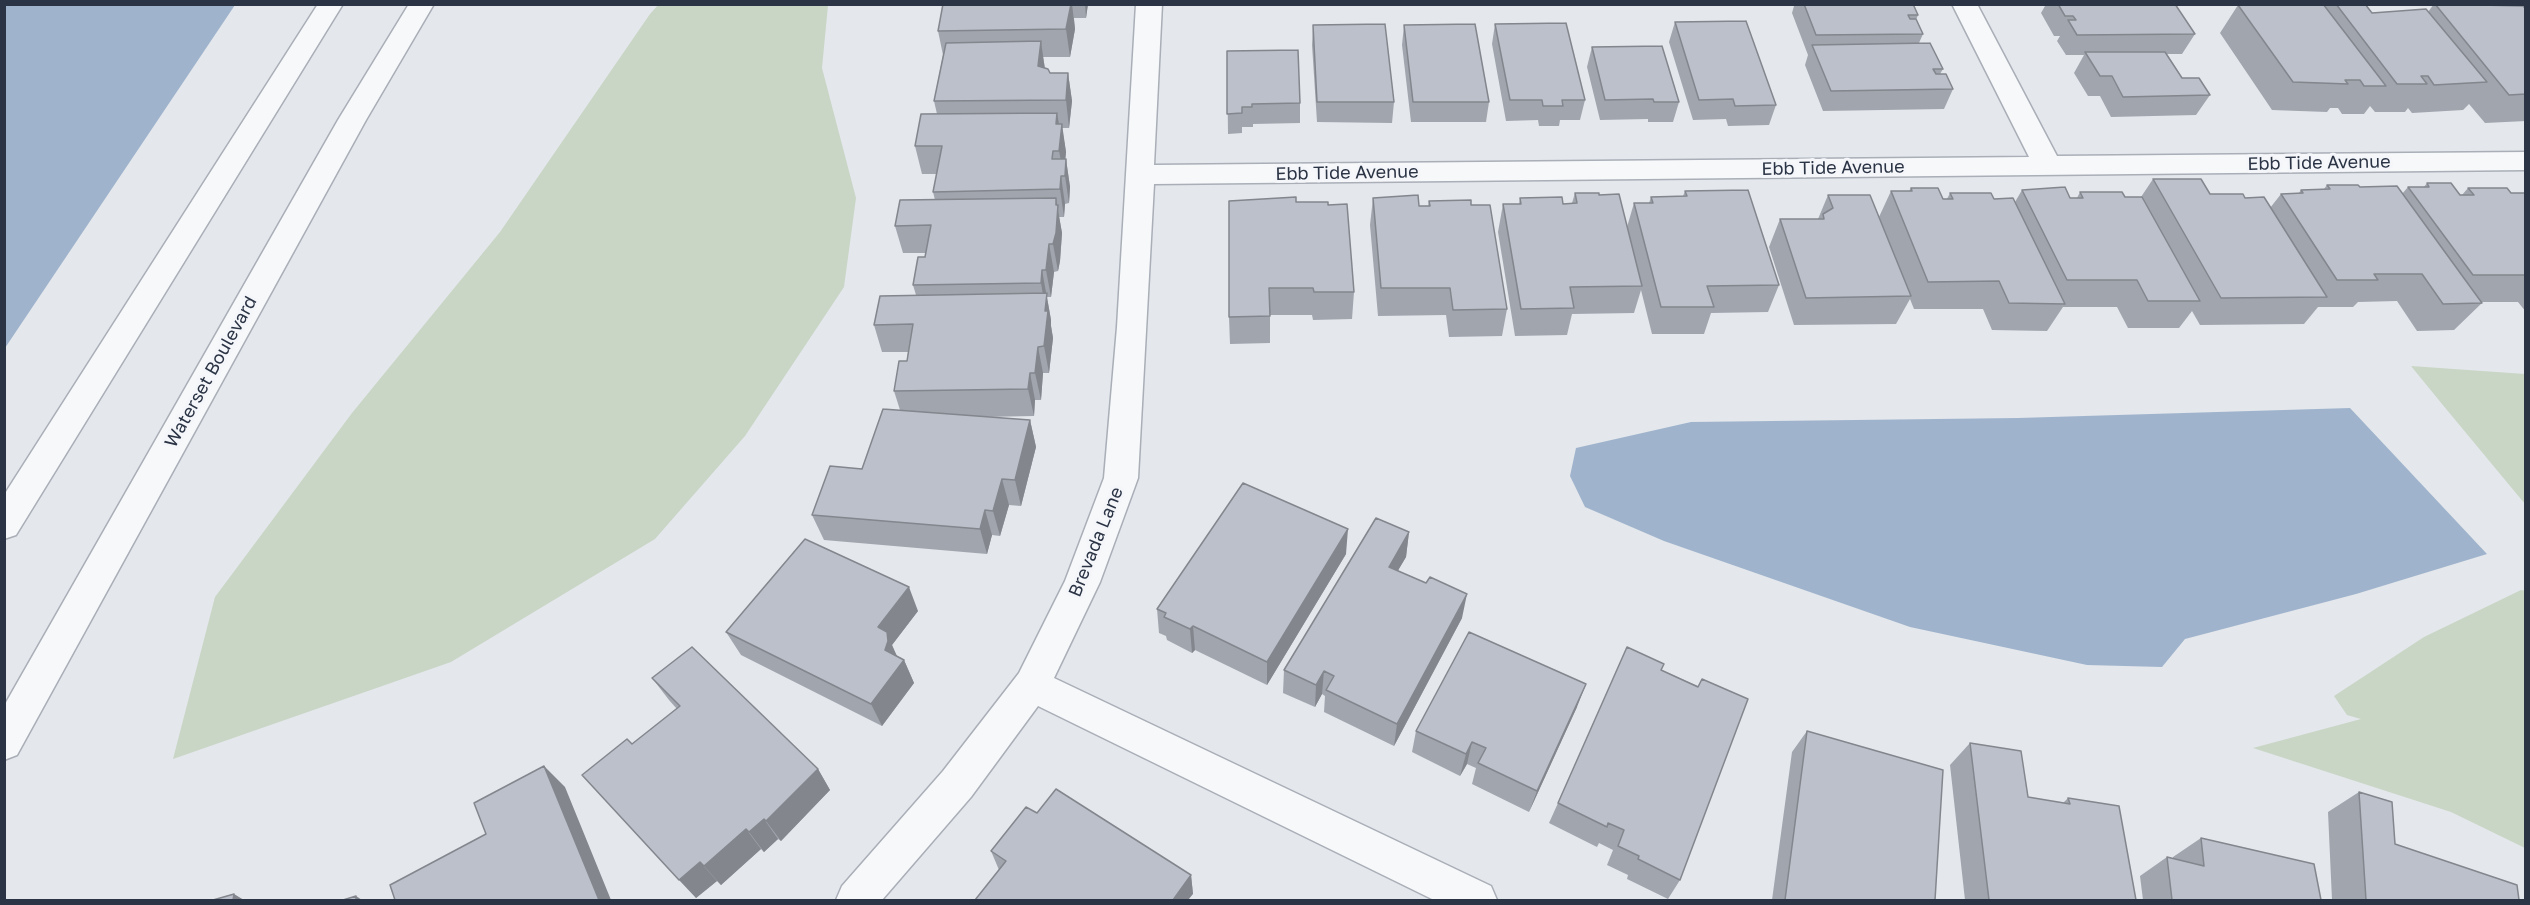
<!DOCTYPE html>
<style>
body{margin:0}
#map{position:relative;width:2530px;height:905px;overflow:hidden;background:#e4e7ec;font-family:"Golos Text",sans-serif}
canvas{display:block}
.frame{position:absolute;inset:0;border:6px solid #2b3445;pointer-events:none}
</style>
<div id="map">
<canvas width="2530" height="905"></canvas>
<div class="frame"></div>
</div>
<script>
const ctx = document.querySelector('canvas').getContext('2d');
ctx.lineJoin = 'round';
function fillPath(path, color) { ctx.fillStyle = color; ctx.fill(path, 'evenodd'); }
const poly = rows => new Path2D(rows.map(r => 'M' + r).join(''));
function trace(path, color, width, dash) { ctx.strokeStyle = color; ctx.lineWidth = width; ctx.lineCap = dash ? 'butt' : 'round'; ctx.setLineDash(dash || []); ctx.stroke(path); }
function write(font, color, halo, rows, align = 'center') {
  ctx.font = font + ' "Golos Text",sans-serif'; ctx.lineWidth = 6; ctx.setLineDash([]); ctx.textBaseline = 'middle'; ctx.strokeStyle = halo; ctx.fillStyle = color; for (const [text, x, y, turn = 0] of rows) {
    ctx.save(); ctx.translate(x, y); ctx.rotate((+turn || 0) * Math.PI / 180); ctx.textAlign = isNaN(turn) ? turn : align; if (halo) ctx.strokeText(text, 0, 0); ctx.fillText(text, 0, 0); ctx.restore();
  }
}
const green = poly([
 [659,4,828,5,822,68,856,198,844,287,745,436,655,539,451,662,173,759,215,597,352,413,500,232,650,14],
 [2411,366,2525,374,2525,504,2442,404],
 [2521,590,2526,591,2525,848,2451,812,2253,748,2361,719,2347,715,2334,696,2424,637]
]);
const water = poly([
 [5,4,235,5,5,348,4,5],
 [2350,408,2487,554,2356,594,2185,639,2162,667,2087,665,1910,627,1664,541,1585,507,1570,476,1576,448,1691,422,2018,418]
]);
const minor = poly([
 [318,4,343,4,16,535,4,539,4,495,318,4],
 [409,4,434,4,366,120,17,755,4,760,4,706,338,120,409,4],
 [1136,4,1162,4,1154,165,2029,157,1952,4,1977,4,2057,156,2526,152,2526,170,1154,184,1138,478,1100,582,1054,678,1491,886,1497,900,1434,900,1038,706,971,797,882,900,836,900,842,886,943,771,1019,673,1065,581,1104,478,1117,327,1136,4]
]);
const wall = poly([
 [943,4,1088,4,1086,18,1074,18,1075,29,1070,57,1043,57,1045,68,1050,73,1068,73,1072,101,1069,128,1062,128,1066,152,1065,159,1066,159,1070,187,1069,203,1065,204,1064,217,1059,217,1062,233,1060,261,1058,271,1054,272,1051,297,1047,297,1051,320,1051,326,1053,338,1049,373,1043,373,1041,400,1035,400,1034,416,983,417,1030,420,1036,447,1021,506,1009,505,1000,536,992,535,987,554,824,540,812,515,862,469,900,410,894,391,907,361,908,352,882,352,874,325,916,295,913,285,925,257,926,253,903,253,895,226,935,200,933,192,937,174,922,174,915,146,937,114,934,101,943,55,938,31],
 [1773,4,1913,4,1918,15,1916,20,1923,34,1919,43,1943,69,1940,74,1953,89,1944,109,1823,111,1805,65,1808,55,1792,13,1794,6,1773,6],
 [2036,4,2175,4,2195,34,2182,54,2167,54,2182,78,2210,95,2196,115,2111,117,2100,96,2088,96,2074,73,2084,55,2066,55,2057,41,2060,36,2054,36,2041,13,2045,6,2037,6],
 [2365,4,2372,13,2428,12,2434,4,2458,4,2526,9,2526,121,2485,123,2469,104,2463,110,2412,113,2408,108,2405,112,2375,112,2370,106,2364,114,2342,114,2338,108,2330,108,2327,112,2272,110,2220,33,2238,5],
 [1675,22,1776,105,1769,125,1728,126,1726,119,1693,120,1669,42],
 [1495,24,1585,100,1580,120,1560,120,1559,126,1539,126,1538,120,1506,121,1492,44],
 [1313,25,1394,102,1392,123,1317,122,1312,45],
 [1404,25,1489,102,1486,122,1411,122,1402,45],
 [1592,47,1679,102,1673,122,1648,122,1648,119,1600,120,1587,67],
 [1227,51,1300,103,1300,123,1253,124,1253,127,1242,127,1242,133,1228,134],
 [2153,179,2210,194,2245,198,2270,208,2281,194,2298,194,2301,190,2324,189,2327,185,2360,187,2402,194,2408,187,2424,187,2427,183,2460,195,2462,195,2468,188,2511,193,2526,193,2526,312,2518,302,2481,302,2482,303,2454,330,2417,331,2397,301,2358,302,2353,307,2318,307,2304,324,2200,325,2192,311,2179,328,2128,328,2117,307,2063,307,2047,331,1992,330,1983,309,1914,309,1910,299,1896,324,1794,325,1769,247,1780,219,1818,219,1828,195,1879,217,1891,191,1909,191,1911,188,1943,199,1947,199,1950,193,1994,199,2015,202,2022,190,2070,198,2077,198,2080,192,2125,197,2141,197],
 [1685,191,1779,285,1768,312,1711,313,1704,334,1652,334,1641,290,1634,313,1572,314,1567,335,1515,336,1498,232,1503,204,1519,204,1520,198,1563,204,1572,203,1575,193,1599,195,1627,227,1634,203,1649,203,1651,197,1683,196],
 [1373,198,1419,206,1428,206,1429,201,1471,205,1507,309,1502,336,1449,337,1446,315,1378,316,1370,225],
 [1296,202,1328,205,1354,292,1352,319,1313,320,1312,315,1270,315,1270,343,1230,344,1229,317],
 [1409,532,1406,557,1398,570,1462,618,1394,746,1324,712,1325,696,1322,694,1315,707,1283,693,1284,670],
 [1346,554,1267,685,1195,650,1192,653,1167,640,1166,636,1159,633,1157,609],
 [918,611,892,645,896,656,904,660,914,683,882,726,741,655,726,632],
 [1661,670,1698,686,1702,679,1680,880,1668,899,1627,879,1628,875,1607,865,1613,850,1599,843,1597,847,1549,823,1558,803],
 [652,678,818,769,830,790,781,841,778,839,764,852,761,849,721,885,717,881,696,898,632,744,677,709,669,700],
 [1577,707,1529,812,1472,784,1476,768,1467,764,1460,776,1412,752,1416,731],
 [1807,731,1935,900,1772,900,1792,752],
 [1970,743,2028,797,2063,803,2068,798,2136,900,1965,900,1950,765],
 [2359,792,2395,844,2519,900,2332,900,2328,812],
 [1037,813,1191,875,1193,894,999,870,991,851],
 [2201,838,2321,900,2143,900,2140,876,2167,857,2173,859,2173,857]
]);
const shadedWall = poly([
 [1071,4,1072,4,1075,29,1070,57,1066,29],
 [1085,4,1088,4,1086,18],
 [1041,41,1045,70,1038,66],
 [1068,73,1072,101,1069,128,1066,100],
 [1057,113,1061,135,1062,124,1066,152,1064,176,1059,151,1056,124],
 [1066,159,1070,187,1069,203,1065,176],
 [1061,176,1065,204,1064,217,1060,189],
 [1056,198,1062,233,1060,261,1058,271,1053,244],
 [1049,244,1054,272,1051,297,1046,270],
 [1042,270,1051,320,1051,326,1053,338,1049,373,1044,346,1045,307,1041,283],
 [1038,347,1043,373,1041,400,1035,373],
 [1030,373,1035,400,1034,416,1028,389],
 [1030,420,1036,447,1021,506,1015,480],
 [1002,479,1009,505,1000,536,993,511],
 [985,510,992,535,987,554,980,529],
 [1348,529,1346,554,1267,685,1267,662],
 [1409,532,1406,557,1386,591,1389,567],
 [909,587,918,611,892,645,897,656,904,660,914,683,882,726,871,704,885,650,878,627],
 [1467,594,1462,618,1394,746,1397,724],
 [1193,626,1195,650,1192,653,1190,629],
 [1324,671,1322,694,1315,707,1316,685],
 [1586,684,1577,707,1529,812,1537,791],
 [1472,742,1467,764,1460,776,1466,754],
 [544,766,565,787,611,900,599,900],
 [818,769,830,790,781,841,766,821],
 [764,819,778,839,764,852,749,832],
 [746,829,761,849,721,885,704,866],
 [700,862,717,881,696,898,679,880],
 [1191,875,1193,894,1188,900,1173,900],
 [234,894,244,900,233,900],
 [356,896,362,900,356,900]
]);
const building = poly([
 [943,4,1071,4,1066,29,938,31,943,4],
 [1804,4,1913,4,1918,15,1908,15,1910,19,1916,19,1923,34,1816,35,1804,4],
 [2058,4,2175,4,2195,34,2077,35,2068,20,2076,20,2073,16,2065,16,2058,4],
 [2323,4,2386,86,2364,86,2360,80,2345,80,2348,84,2293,82,2238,5,2323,4],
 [2336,4,2365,4,2372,13,2426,9,2487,82,2434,85,2428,76,2421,76,2427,84,2397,84,2336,4],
 [2435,4,2523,6,2526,9,2526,94,2509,95,2435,4],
 [1746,21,1776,105,1735,106,1733,99,1699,100,1675,22,1746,21],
 [1566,23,1585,100,1562,100,1563,106,1543,106,1542,100,1510,100,1495,24,1566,23],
 [1385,24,1394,102,1317,102,1313,25,1385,24],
 [1475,24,1489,102,1413,102,1404,25,1475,24],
 [1041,41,1038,66,1048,69,1050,73,1068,73,1066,100,934,101,946,43,1041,41],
 [1930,43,1943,69,1933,69,1936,74,1946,74,1953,89,1831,91,1812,45,1930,43],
 [1662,46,1679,102,1654,102,1653,99,1605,100,1592,47,1662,46],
 [1298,50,1300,103,1252,104,1252,107,1242,107,1242,113,1227,114,1227,51,1298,50],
 [2085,52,2165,52,2182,78,2199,78,2210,95,2123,97,2112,76,2100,76,2085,52],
 [1057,113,1056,124,1062,124,1059,151,1053,151,1052,159,1066,159,1065,176,1061,176,1060,189,933,192,942,146,915,146,921,114,1057,113],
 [2153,179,2201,179,2210,194,2243,194,2245,198,2264,197,2327,297,2221,298,2153,179],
 [2427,183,2451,183,2460,195,2474,195,2468,188,2507,188,2511,193,2526,193,2526,275,2473,275,2408,187,2429,187,2427,183],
 [2327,185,2358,185,2360,187,2397,186,2482,303,2443,304,2422,274,2374,274,2378,280,2337,280,2281,194,2303,193,2301,190,2330,189,2327,185],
 [2065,187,2070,198,2083,198,2080,192,2122,192,2125,197,2142,197,2200,301,2148,301,2137,280,2067,280,2022,190,2065,187],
 [1911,188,1938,188,1943,199,1953,199,1950,193,1991,193,1994,199,2013,198,2065,304,2009,303,1999,281,1928,282,1891,191,1912,191,1911,188],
 [1748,190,1779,285,1707,286,1714,307,1661,307,1634,203,1653,203,1651,197,1687,196,1685,191,1748,190],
 [1575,193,1599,193,1599,195,1619,194,1642,286,1570,287,1574,308,1521,309,1503,204,1521,204,1520,198,1562,197,1563,204,1577,203,1575,193],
 [1418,195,1419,206,1430,206,1429,201,1471,200,1471,205,1490,205,1507,309,1453,310,1450,288,1381,288,1373,198,1418,195],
 [1828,195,1870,195,1911,296,1806,298,1780,219,1824,219,1823,214,1833,208,1828,195],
 [1296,197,1296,202,1328,202,1328,205,1347,204,1354,292,1314,292,1313,288,1269,288,1270,316,1229,317,1229,201,1296,197],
 [1056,198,1056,205,1058,205,1056,233,1053,244,1049,244,1046,270,1042,270,1041,283,913,285,918,257,925,257,931,225,895,226,900,200,1056,198],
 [1047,293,1045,311,1048,311,1044,346,1038,347,1035,373,1030,373,1028,389,894,391,899,361,907,361,913,324,874,325,880,296,1047,293],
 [883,409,1030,420,1015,480,1002,479,993,511,985,510,980,529,812,515,830,466,862,469,883,409],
 [1243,483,1348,529,1267,662,1193,626,1190,629,1164,617,1166,613,1157,609,1243,483],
 [1376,518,1409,532,1389,567,1426,583,1430,577,1467,594,1397,724,1326,690,1334,676,1324,671,1316,685,1284,670,1376,518],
 [805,539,909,587,878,627,887,632,888,641,885,650,904,660,871,704,726,632,805,539],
 [1469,632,1586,684,1537,791,1478,763,1486,748,1472,742,1466,754,1416,731,1469,632],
 [692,647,818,769,766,821,764,819,749,832,746,829,704,866,700,862,679,880,582,775,627,739,632,744,680,706,652,678,692,647],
 [1627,647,1664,664,1661,670,1698,687,1702,679,1748,699,1680,880,1638,859,1639,856,1618,846,1624,830,1608,823,1607,827,1558,803,1627,647],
 [1807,731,1943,770,1935,900,1785,900,1807,731],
 [1970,743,2021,751,2028,797,2070,804,2068,798,2119,806,2136,900,1989,900,1970,743],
 [544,766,599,900,395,900,390,885,486,834,474,803,544,766],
 [1056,789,1191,875,1173,900,975,900,1006,861,991,851,1026,807,1037,813,1056,789],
 [2359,792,2392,802,2395,844,2517,885,2519,900,2366,900,2359,792],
 [2201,838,2314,864,2321,900,2172,900,2167,857,2204,866,2201,838],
 [234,894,233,900,213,900,234,894],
 [356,896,356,900,343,900,356,896]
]);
const streetNames = [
 ["Ebb Tide Avenue",2319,163,-1],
 ["Ebb Tide Avenue",1833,168,-1],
 ["Ebb Tide Avenue",1347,173,-1],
 ["Waterset Boulevard",211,372,-61],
 ["Brevada Lane",1096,542,-68]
];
fillPath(green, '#c9d6c5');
fillPath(water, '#9fb4cc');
trace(minor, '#a9aeb7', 3);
fillPath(minor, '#f7f8fa');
fillPath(wall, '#a1a5ae');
fillPath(shadedWall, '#83868d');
fillPath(building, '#bbc0ca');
trace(building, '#83868d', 1.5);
write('18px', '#2b3445', '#f4f6f9', streetNames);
</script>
